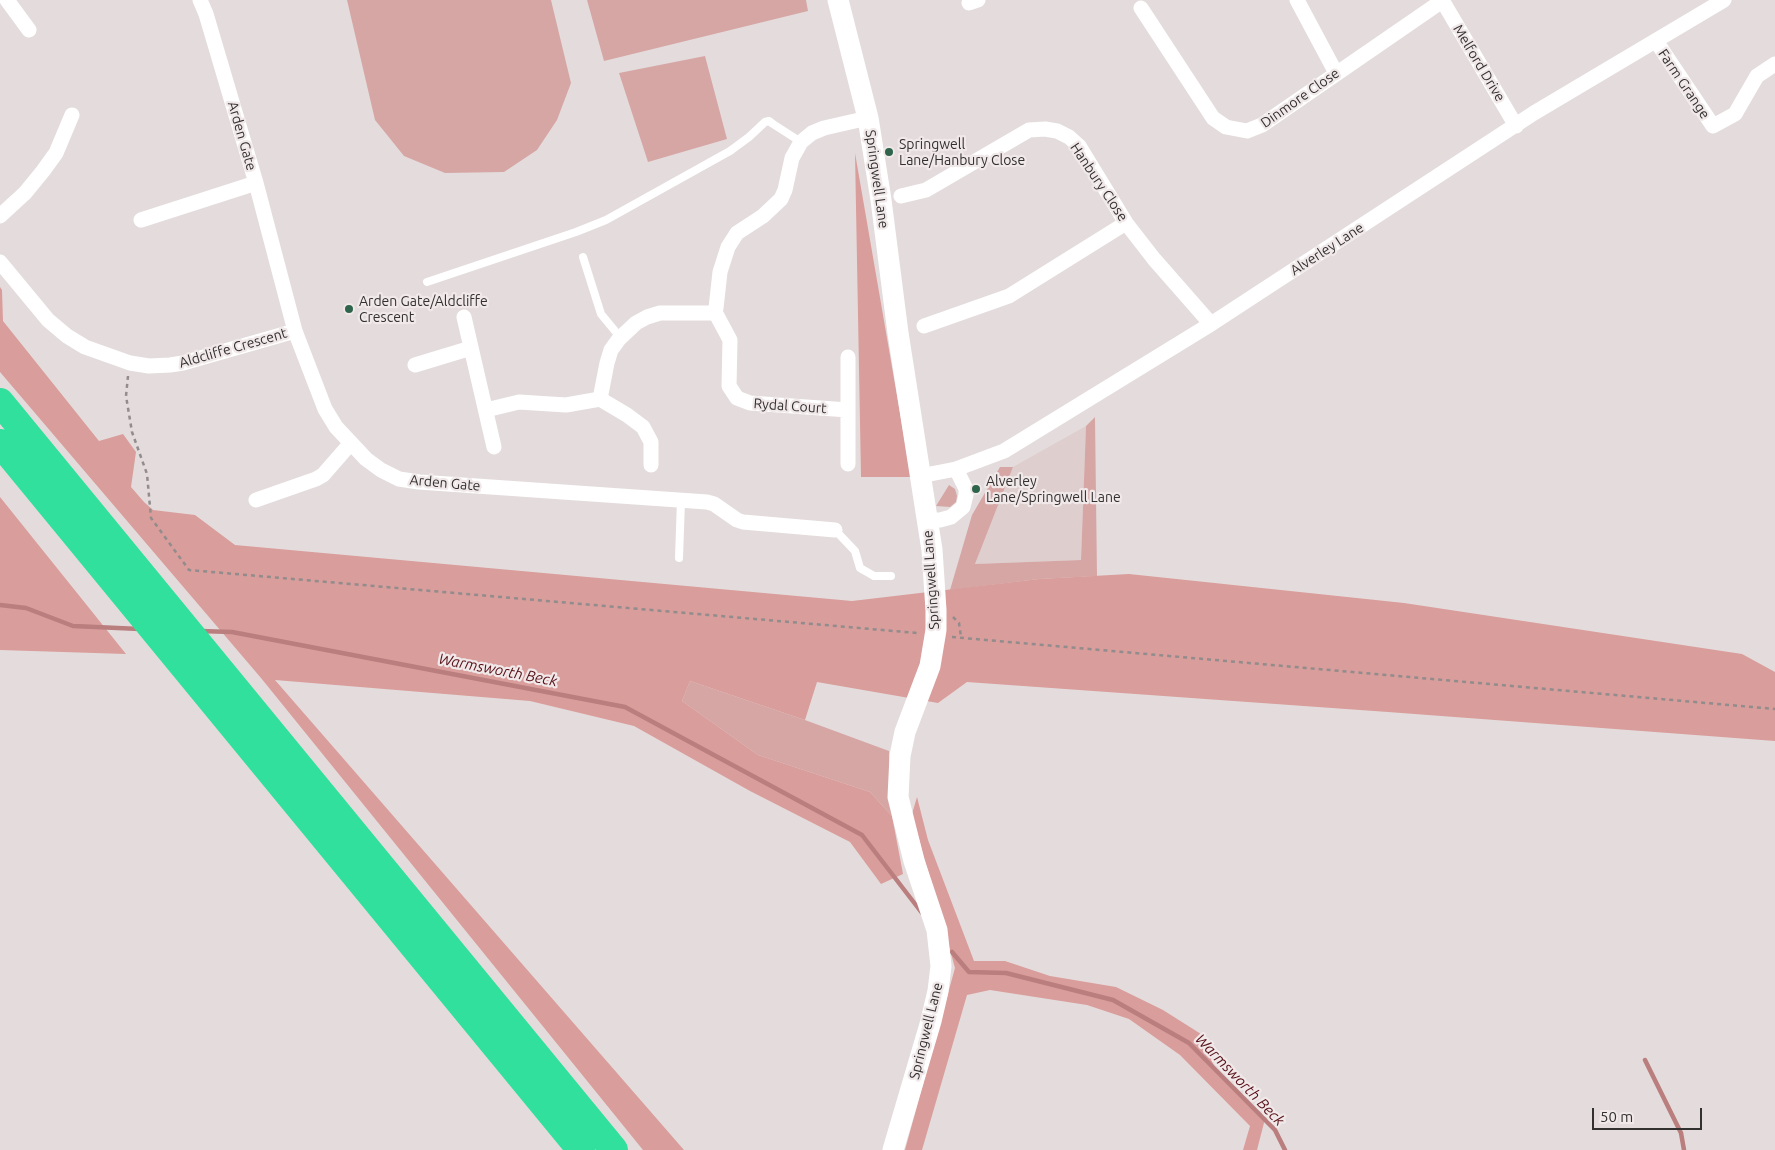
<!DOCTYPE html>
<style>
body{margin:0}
#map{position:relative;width:1775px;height:1150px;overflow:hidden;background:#e4dcdc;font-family:Ubuntu,sans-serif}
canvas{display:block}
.scale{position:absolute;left:1592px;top:1108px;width:110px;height:22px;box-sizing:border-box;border:2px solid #333030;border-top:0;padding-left:6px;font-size:15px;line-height:18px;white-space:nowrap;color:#333030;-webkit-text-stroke:4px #f1e9e9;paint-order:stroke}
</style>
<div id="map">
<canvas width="1775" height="1150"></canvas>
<div class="scale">50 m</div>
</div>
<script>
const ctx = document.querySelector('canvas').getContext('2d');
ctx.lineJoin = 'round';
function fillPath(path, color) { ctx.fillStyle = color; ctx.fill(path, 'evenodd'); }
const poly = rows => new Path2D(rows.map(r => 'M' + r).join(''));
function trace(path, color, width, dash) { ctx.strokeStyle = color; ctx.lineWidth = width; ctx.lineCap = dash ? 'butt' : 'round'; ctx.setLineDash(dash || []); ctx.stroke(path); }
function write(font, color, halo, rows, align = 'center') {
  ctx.font = font + ' Ubuntu,sans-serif'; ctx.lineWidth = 4.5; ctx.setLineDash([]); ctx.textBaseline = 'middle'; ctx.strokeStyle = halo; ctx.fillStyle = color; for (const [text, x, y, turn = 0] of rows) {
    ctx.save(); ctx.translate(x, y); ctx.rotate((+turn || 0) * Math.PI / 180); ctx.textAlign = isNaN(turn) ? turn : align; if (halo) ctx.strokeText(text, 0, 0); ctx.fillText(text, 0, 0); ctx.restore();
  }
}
const built = poly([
 [1086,426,1081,560,975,564,1013,467]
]);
const green = poly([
 [347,0,551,0,571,83,557,120,537,150,504,172,445,173,404,156,375,120],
 [587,0,806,0,808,11,604,61],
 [705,56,727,139,648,162,619,73],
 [1095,417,1097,576,1039,579,950,590,972,515,1000,467,1013,467,975,564,1081,560,1086,426],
 [949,485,955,489,957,496,956,502,950,507,936,506],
 [690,681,805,720,889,751,892,816,870,792,758,755,682,701]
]);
const forest = poly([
 [855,153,911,477,861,477],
 [0,287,2,290,3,321,99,441,123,434,136,452,131,487,144,502,153,510,195,515,235,545,852,601,1039,579,1129,574,1404,603,1742,654,1775,672,1775,741,1388,712,967,682,938,703,817,682,805,720,690,681,682,701,758,755,870,792,892,816,903,874,881,884,850,842,750,791,634,726,530,701,275,680,684,1150,643,1150,261,678,0,372],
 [0,497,126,654,0,650],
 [917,797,928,840,974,961,1005,961,1050,976,1116,987,1163,1010,1201,1034,1216,1071,1265,1119,1257,1150,1243,1150,1250,1126,1180,1055,1129,1019,1087,1005,990,990,967,995,922,1150,905,1150,955,968,912,814]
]);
const stream = poly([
 [0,605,26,608,73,626,140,629],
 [200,631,232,632,625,707,862,835,922,913],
 [952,952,969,972,1006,973,1113,1000,1189,1043,1275,1130,1285,1150],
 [1645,1060,1681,1133,1684,1150]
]);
const path = poly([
 [128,376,126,396,132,432,147,474,151,518,189,570,917,633],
 [953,617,959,623,961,637],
 [952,637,1775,709]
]);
const lane = poly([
 [583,257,601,314,620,337],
 [427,282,576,232,606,220,730,151,749,137,765,122,769,121,773,124,801,142],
 [835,530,855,551,860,568,874,576,891,576],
 [679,558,681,500]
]);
const street = poly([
 [7,0,29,30],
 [200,0,206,14,256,183,295,331,325,409,336,427,366,459,381,470,399,479,419,482,707,502,714,504,737,520,743,522,835,530],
 [1297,0,1336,73],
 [1442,0,1516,126],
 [969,3,978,0],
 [1141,8,1213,118,1226,127,1247,131,1262,125,1442,1],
 [1656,41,1713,126,1735,114,1757,76,1775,64],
 [901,196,926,190,1029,130,1045,129,1057,131,1069,137,1079,146,1126,223,1154,259,1211,324],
 [0,216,25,193,43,171,56,153,72,115],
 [141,220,256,183],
 [0,262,48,320,67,336,85,347,130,363,149,366,170,365,183,363,295,331],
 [715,312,730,340,729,386,737,398,750,403,848,410],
 [464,317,494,447],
 [924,326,1009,296,1126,223],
 [415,365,471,348],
 [600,399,607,363,611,350,619,339,636,323,647,317,660,313,711,313,715,312,716,308,720,272,728,247,737,233,763,216,781,199,785,190,792,158,801,142,812,133,824,128,868,118],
 [486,410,519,402,566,405,600,399,627,415,643,427,651,442,651,465],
 [848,464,848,357],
 [920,476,956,469,1004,451,1211,324,1534,113,1724,0],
 [256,500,316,479,323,475,350,444],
 [927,520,940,520,951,517,963,507,966,495,966,489,956,469]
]);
const secondary = poly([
 [838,0,868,118,881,200,898,333,932,550,936,610,936,630,930,666,905,732,900,756,898,797,914,861,937,930,941,966,938,991,931,1021,893,1150]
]);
const highway = poly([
 [0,402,614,1150],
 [0,443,581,1150]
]);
const markers = [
 [889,152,5,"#2e644b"],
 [349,309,5,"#2e644b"],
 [976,489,5,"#2e644b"]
];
const streetNames = [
 ["Melford Drive",1479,63,59],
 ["Farm Grange",1684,84,56],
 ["Dinmore Close",1300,98,-35],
 ["Arden Gate",242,136,74],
 ["Springwell Lane",877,179,82],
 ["Hanbury Close",1099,182,56],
 ["Alverley Lane",1327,249,-33],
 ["Aldcliffe Crescent",233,348,-16],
 ["Rydal Court",790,406,4],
 ["Arden Gate",445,483,5],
 ["Springwell Lane",931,580,-94],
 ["Springwell Lane",926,1031,-76]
];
const poiNames = [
 ["Springwell",899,144],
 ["Lane/Hanbury Close",899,160],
 ["Arden Gate/Aldcliffe",359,301],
 ["Crescent",359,317],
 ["Alverley",986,481],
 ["Lane/Springwell Lane",986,497]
];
const waterNames = [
 ["Warmsworth Beck",498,670,11],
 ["Warmsworth Beck",1240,1080,46]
];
fillPath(built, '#dececd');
fillPath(green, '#d6a6a5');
fillPath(forest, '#d99d9b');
trace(stream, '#b97e7d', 4.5);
trace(path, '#928c8c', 2.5, [4, 4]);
trace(lane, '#fff', 8);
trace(street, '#fff', 15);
trace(secondary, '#fff', 21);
trace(highway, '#31e09c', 28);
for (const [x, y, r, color] of markers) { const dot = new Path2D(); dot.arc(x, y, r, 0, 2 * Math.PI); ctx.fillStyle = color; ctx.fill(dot); trace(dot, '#f1e9e9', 2); }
write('14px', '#333030', '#f1e9e9', streetNames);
write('14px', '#333030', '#f1e9e9', poiNames, 'left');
write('italic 15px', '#581018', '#f1e9e9', waterNames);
</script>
